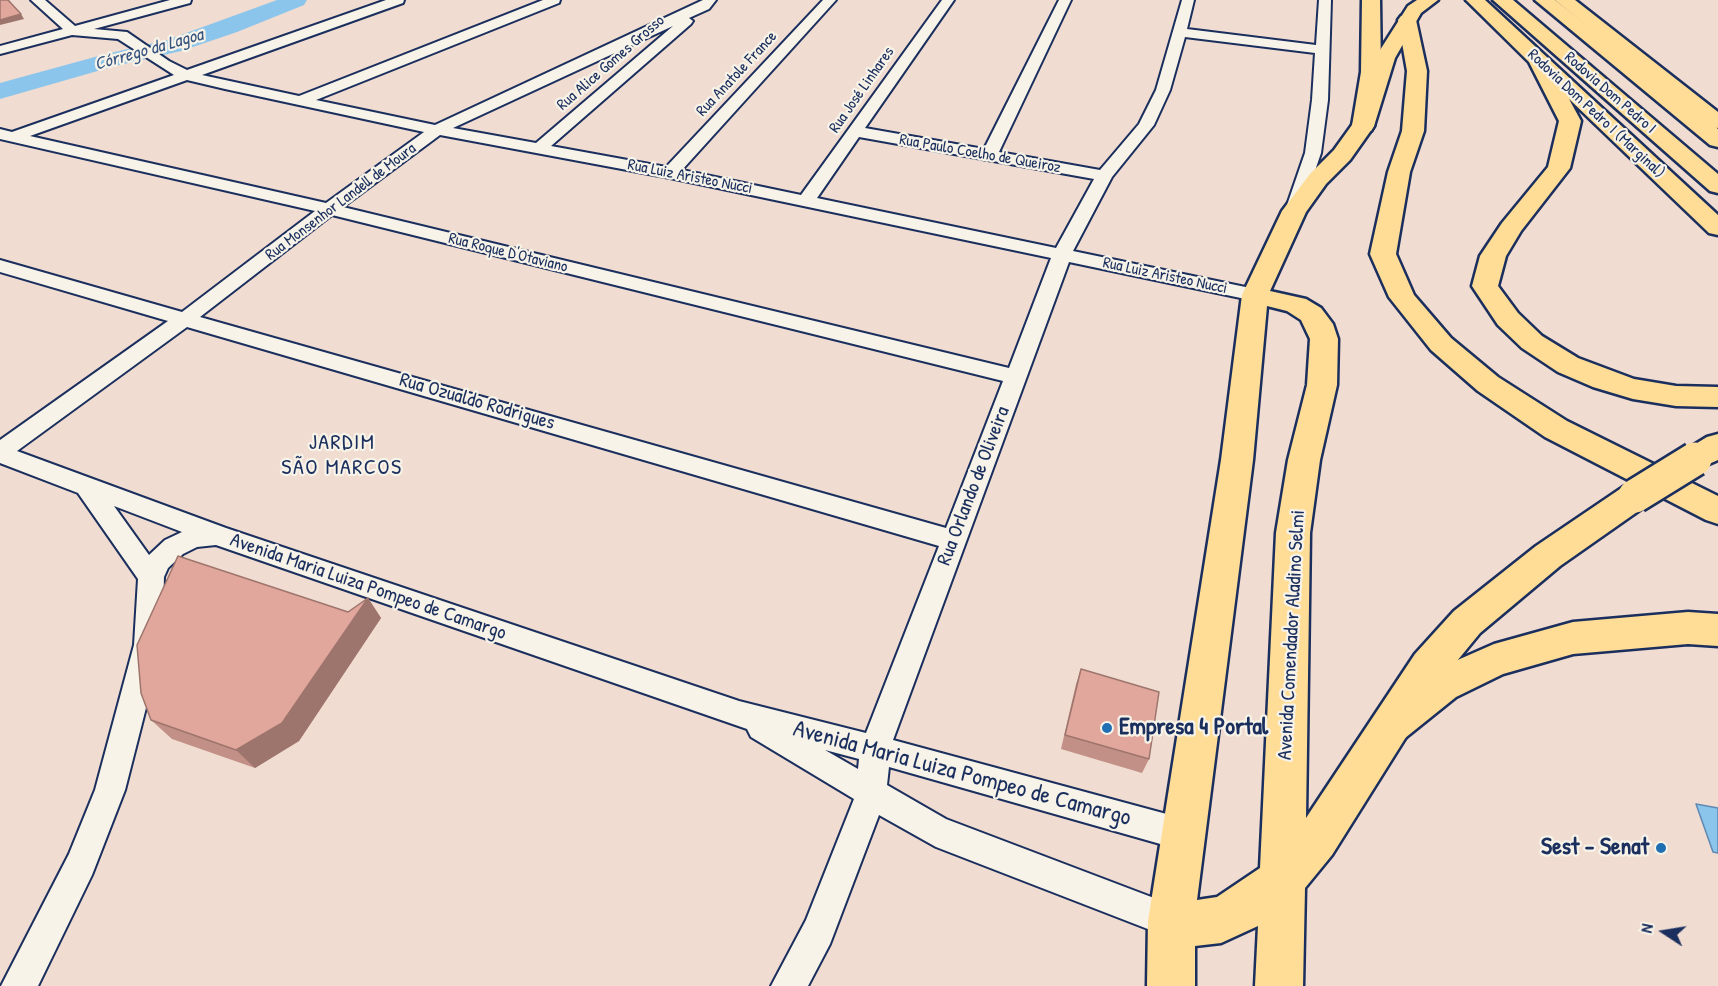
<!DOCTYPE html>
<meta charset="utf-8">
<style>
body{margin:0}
#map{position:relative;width:1718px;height:986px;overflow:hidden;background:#f0dcd1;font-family:"Patrick Hand",sans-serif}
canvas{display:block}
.north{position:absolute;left:1634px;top:902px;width:60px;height:60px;-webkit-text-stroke:4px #f7f3e8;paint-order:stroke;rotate:282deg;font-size:16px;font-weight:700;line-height:24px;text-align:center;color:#1b2f5e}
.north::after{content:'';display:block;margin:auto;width:21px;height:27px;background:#1b2f5e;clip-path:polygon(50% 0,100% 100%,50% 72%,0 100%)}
</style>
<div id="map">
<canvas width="1718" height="986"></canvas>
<div class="north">N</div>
</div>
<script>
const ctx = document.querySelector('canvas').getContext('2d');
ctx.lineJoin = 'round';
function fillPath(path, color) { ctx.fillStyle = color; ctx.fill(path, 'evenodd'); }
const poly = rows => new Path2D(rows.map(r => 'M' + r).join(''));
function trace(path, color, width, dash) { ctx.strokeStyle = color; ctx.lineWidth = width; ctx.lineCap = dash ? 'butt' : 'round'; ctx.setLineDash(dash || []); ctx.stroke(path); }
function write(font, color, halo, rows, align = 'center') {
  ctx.font = font + ' "Patrick Hand",sans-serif'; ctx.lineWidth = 4.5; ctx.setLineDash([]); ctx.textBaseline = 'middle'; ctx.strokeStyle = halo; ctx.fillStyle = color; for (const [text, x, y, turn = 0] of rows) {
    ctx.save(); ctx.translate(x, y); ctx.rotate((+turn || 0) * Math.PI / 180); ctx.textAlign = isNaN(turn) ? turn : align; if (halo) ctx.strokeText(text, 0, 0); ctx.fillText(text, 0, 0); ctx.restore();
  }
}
const water = poly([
 [1696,804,1718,808,1718,853,1713,852,1696,804]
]);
const river = poly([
 [277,0,307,0,304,5,237,32,181,51,115,66,0,99,0,83,102,55,167,40,277,0]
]);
const minor = poly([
 [31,0,45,0,75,26,170,0,191,0,190,3,94,29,127,32,169,61,187,70,386,0,404,0,403,3,202,75,299,96,543,0,560,0,559,3,316,100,435,125,703,0,716,0,709,9,689,18,693,21,691,24,551,146,666,167,823,0,836,0,682,170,801,195,942,0,954,0,865,128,984,149,1059,0,1071,0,999,152,1100,170,1139,124,1156,90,1182,0,1194,0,1187,29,1316,45,1319,0,1331,0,1328,100,1321,153,1300,215,1294,216,1288,215,1285,211,1305,153,1312,100,1315,53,1185,37,1170,90,1154,125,1112,177,1073,251,1255,289,1262,291,1265,295,1262,299,1255,301,1069,262,893,740,1185,819,1196,824,1201,835,1196,846,1185,851,889,767,887,785,946,819,1183,909,1188,921,1183,933,1171,938,936,847,879,815,830,944,808,986,771,986,806,920,854,799,751,737,747,729,216,545,197,547,183,554,168,568,164,577,162,645,125,790,92,875,38,986,1,986,69,854,95,790,134,645,138,579,78,493,0,463,0,440,168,321,0,272,0,260,182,312,315,211,0,139,0,129,12,132,174,75,118,39,72,35,0,54,0,46,63,29,31,0],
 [673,26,536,143,453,128,673,26],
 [187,80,225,89,424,132,326,203,30,136,187,80],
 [440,135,670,178,1051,258,1009,368,343,207,440,135],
 [859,137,1094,179,1056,248,817,198,859,137],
 [332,215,1003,381,946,528,200,317,332,215],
 [187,327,939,546,866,733,739,701,226,528,17,451,187,327],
 [114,506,182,532,165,540,149,555,114,506],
 [825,750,859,759,858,769,825,750]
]);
const primary = poly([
 [1417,0,1438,0,1421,13,1395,58,1374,126,1350,160,1326,184,1306,212,1270,291,1306,299,1321,308,1333,324,1338,339,1337,385,1320,460,1310,533,1306,818,1415,654,1454,611,1536,546,1623,487,1635,484,1647,487,1652,496,1647,505,1560,566,1480,633,1443,678,1332,855,1305,888,1303,986,1255,986,1258,926,1221,943,1195,946,1195,986,1147,986,1148,921,1221,460,1242,295,1282,211,1310,174,1334,150,1352,125,1375,58,1408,6,1417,0],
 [1267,306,1287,311,1301,320,1310,339,1307,385,1288,460,1276,533,1260,868,1217,897,1197,900,1253,460,1267,306],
 [1718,434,1718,460,1695,470,1684,467,1679,459,1684,451,1707,437,1718,434]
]);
const trunk = poly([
 [1362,0,1380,0,1381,72,1374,126,1371,131,1363,132,1355,131,1352,126,1361,72,1362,0],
 [1466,0,1485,0,1718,215,1718,235,1709,233,1569,99,1581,121,1570,168,1521,231,1506,256,1498,286,1518,313,1542,336,1578,358,1634,379,1676,386,1718,387,1718,407,1676,406,1633,399,1593,387,1558,372,1522,348,1498,325,1472,286,1480,256,1502,223,1548,167,1559,121,1529,62,1466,0],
 [1555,0,1575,0,1718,112,1718,128,1710,127,1555,0],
 [1407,15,1413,16,1416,20,1427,71,1424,131,1410,172,1396,254,1414,295,1451,338,1498,377,1567,421,1718,496,1718,524,1706,520,1545,437,1478,391,1431,350,1389,297,1370,254,1388,172,1402,131,1407,71,1398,20,1401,16,1407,15],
 [1688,612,1718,614,1718,646,1688,644,1573,654,1503,674,1456,697,1405,738,1391,743,1377,738,1371,725,1377,712,1428,673,1494,644,1573,622,1688,612]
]);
const motorway = poly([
 [1493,0,1513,0,1718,174,1718,193,1710,191,1493,0],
 [1535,0,1555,0,1718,129,1718,147,1710,145,1535,0]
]);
const primaryBridge = poly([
 [1635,496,1695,459]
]);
const wall = poly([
 [368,598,381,618,299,741,255,768,172,739,151,720,348,612],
 [1081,669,1149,759,1142,773,1061,749,1076,684]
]);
const shadedWall = poly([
 [21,14,24,19,0,25,0,20],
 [368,598,381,618,299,741,255,768,236,750]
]);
const building = poly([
 [0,0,8,0,21,14,0,20,0,0],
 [178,556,348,612,368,598,282,723,236,750,151,720,141,693,137,645,178,556],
 [1081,669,1159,692,1149,759,1065,735,1081,669]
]);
const markers = [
 [1107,728,6,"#1f6fb2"],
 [1661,848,6,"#1f6fb2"]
];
const farStreetnames = [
 ["Rua Alice Gomes Grosso",611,63,-41],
 ["Rua Anatole France",737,74,-47],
 ["Rua José Linhares",862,90,-55],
 ["Rodovia Dom Pedro I",1610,93,41],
 ["Rodovia Dom Pedro I (Marginal)",1596,114,43],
 ["Rua Paulo Coelho de Queiroz",980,154,10],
 ["Rua Luiz Aristeo Nucci",690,177,11],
 ["Rua Monsenhor Landell de Moura",341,202,-37],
 ["Rua Roque D'Otaviano",508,253,14],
 ["Rua Luiz Aristeo Nucci",1165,276,12]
];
const farWaternames = [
 ["Córrego da Lagoa",149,50,-16]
];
const streetNames = [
 ["Rua Ozualdo Rodrigues",477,402,16],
 ["Rua Orlando de Oliveira",974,486,-69],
 ["Avenida Maria Luiza Pompeo de Camargo",368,587,19],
 ["Avenida Comendador Aladino Selmi",1292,635,-87]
];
const quarterNames = [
 ["JARDIM",342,443],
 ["SÃO MARCOS",342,468]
];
const nearPoinames = [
 ["Empresa 4 Portal",1119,728],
 ["Sest - Senat",1649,848,"right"]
];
const nearStreetnames = [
 ["Avenida Maria Luiza Pompeo de Camargo",962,774,15]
];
fillPath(water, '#8cc5eb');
trace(water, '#5f89b3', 1.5);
fillPath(river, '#8cc5eb');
trace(minor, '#1b2f5e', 4);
trace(primary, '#1b2f5e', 5);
trace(trunk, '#1b2f5e', 5);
trace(motorway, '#1b2f5e', 5);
fillPath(minor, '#f7f3e8');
fillPath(primary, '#ffdd96');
fillPath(trunk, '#ffdd96');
fillPath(motorway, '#ffdd96');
trace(primaryBridge, '#1b2f5e', 38, []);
trace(primaryBridge, '#ffdd96', 33);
fillPath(wall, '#c29086');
fillPath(shadedWall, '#9e756d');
fillPath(building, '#e1a79c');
trace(building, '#9e756d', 1.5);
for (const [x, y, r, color] of markers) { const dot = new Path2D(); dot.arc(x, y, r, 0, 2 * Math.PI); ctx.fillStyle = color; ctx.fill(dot); trace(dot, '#f7f3e8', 2); }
write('16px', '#1b2f5e', '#f7f3e8', farStreetnames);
write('italic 18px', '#375481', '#f7f3e8', farWaternames);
write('20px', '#1b2f5e', '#f7f3e8', streetNames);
ctx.letterSpacing = '1.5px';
write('22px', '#1b2f5e', '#f7f3e8', quarterNames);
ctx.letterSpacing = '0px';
write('bold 24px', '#1b2f5e', '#f7f3e8', nearPoinames, 'left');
write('24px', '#1b2f5e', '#f7f3e8', nearStreetnames);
</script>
